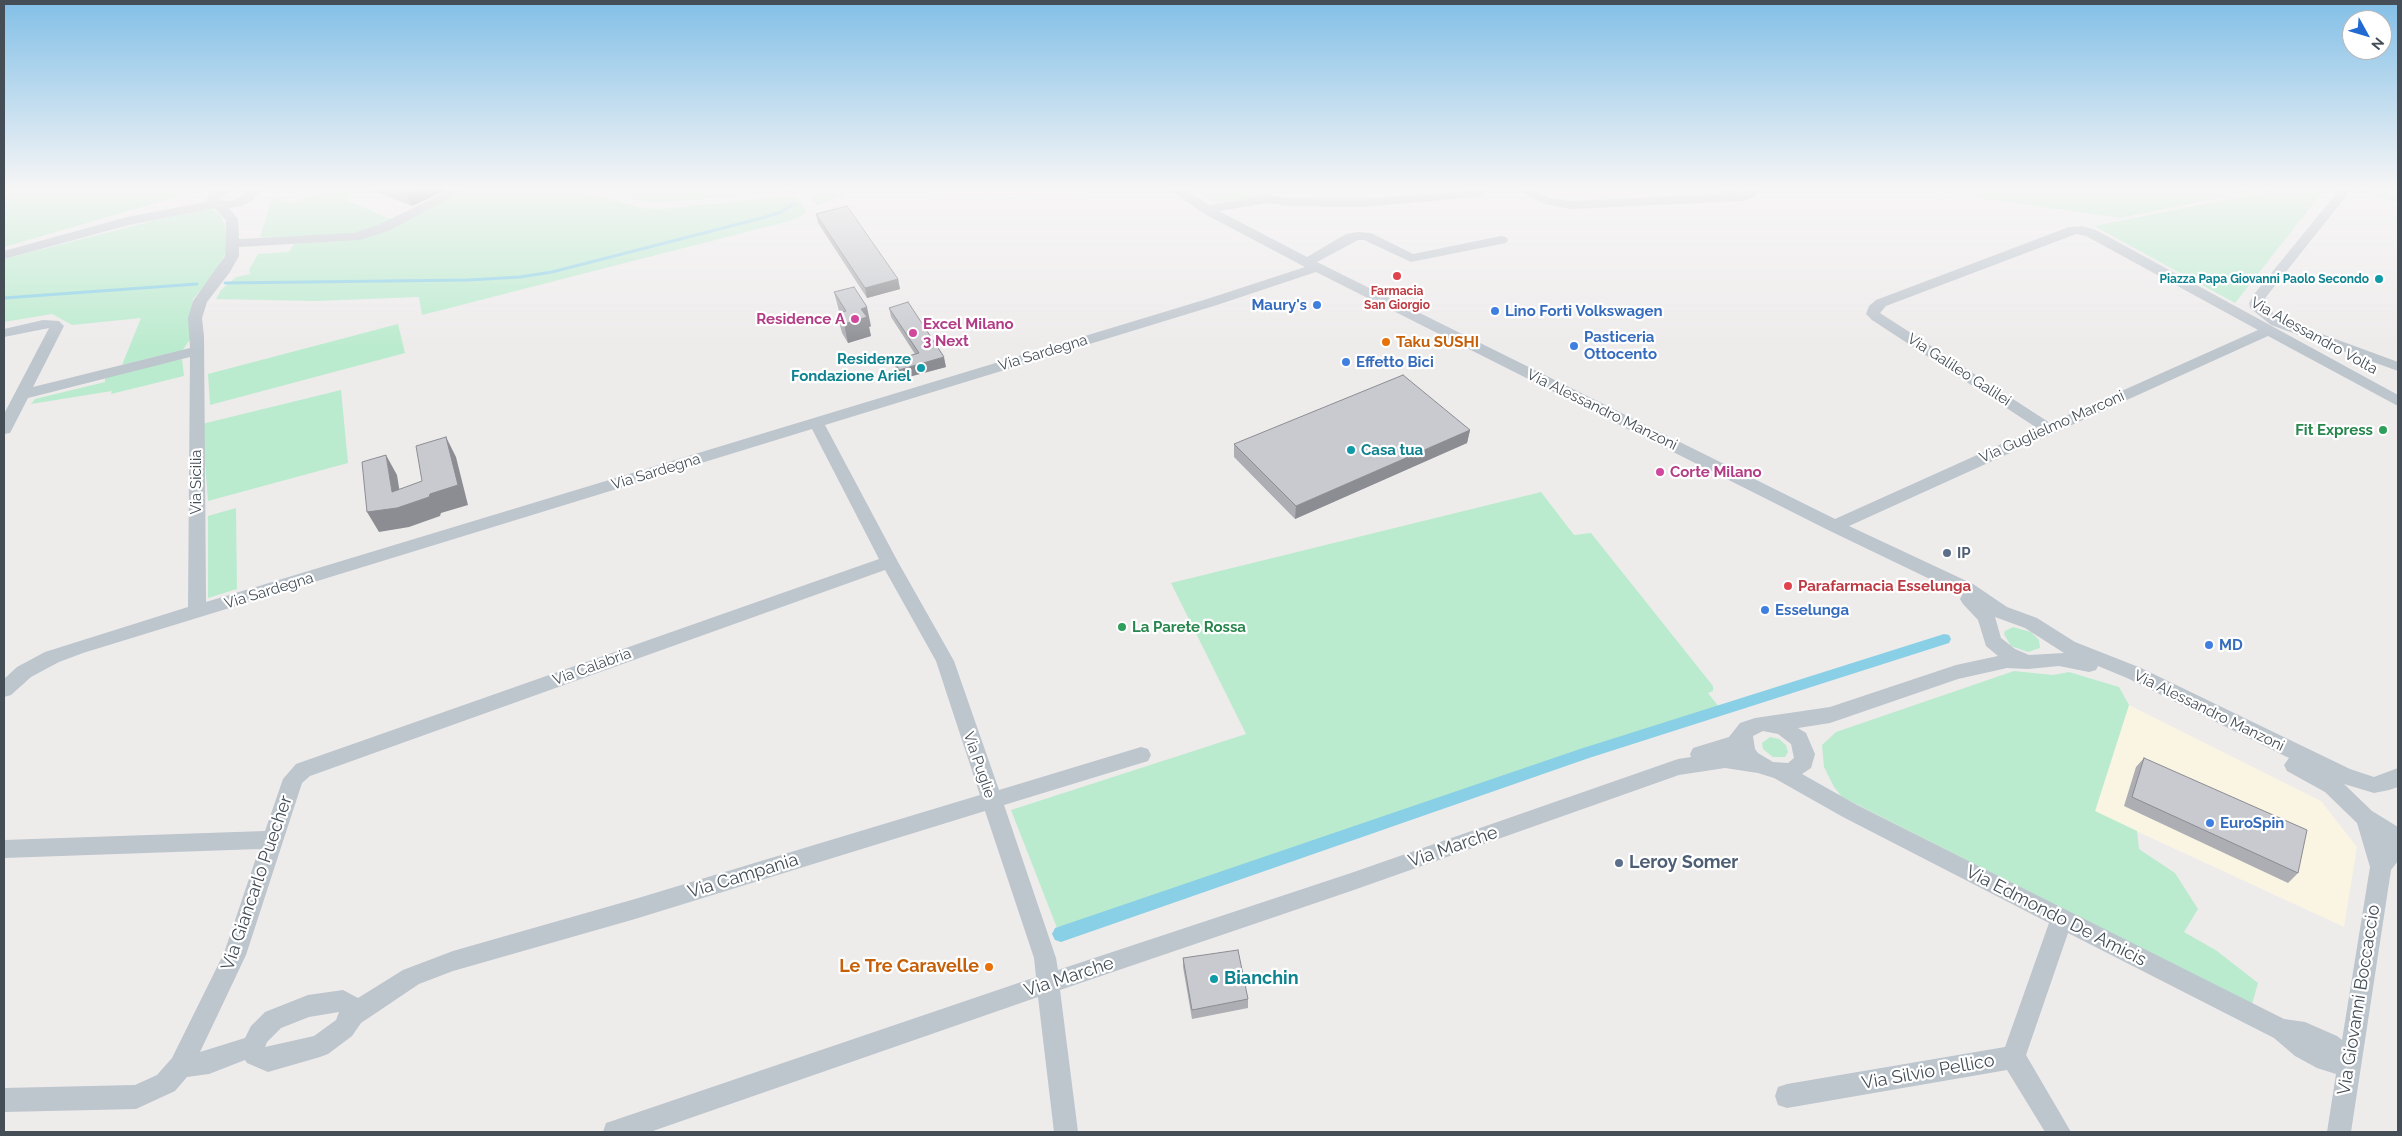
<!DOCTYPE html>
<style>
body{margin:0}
#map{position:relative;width:2402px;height:1136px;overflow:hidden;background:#eeebeb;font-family:Raleway,sans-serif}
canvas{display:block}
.frame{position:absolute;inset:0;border:5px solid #454e57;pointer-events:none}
.north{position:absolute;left:2342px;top:10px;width:50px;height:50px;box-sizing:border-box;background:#fff;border:1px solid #b5b8bc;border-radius:50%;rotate:129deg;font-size:14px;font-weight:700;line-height:20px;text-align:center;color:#454e57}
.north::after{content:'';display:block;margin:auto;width:18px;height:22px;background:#226ad1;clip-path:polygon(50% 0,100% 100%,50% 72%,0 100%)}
</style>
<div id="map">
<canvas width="2402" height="1136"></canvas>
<div class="frame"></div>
<div class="north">N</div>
</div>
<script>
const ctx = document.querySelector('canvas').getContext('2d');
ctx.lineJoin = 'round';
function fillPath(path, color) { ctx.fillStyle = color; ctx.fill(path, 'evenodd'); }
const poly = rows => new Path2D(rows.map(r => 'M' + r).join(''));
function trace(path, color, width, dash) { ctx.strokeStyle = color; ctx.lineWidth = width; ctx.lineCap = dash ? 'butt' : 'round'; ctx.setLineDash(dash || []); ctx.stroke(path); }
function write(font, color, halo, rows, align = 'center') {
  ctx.font = font + ' Raleway,sans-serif'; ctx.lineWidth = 4.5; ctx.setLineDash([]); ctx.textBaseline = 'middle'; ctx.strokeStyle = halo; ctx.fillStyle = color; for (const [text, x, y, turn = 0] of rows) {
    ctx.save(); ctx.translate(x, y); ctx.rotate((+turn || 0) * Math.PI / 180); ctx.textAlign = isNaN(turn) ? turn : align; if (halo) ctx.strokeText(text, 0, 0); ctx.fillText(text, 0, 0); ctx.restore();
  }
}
const commercial = poly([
 [2129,705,2321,801,2357,847,2344,927,2095,812]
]);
const medical = poly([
 [901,190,1097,190,1078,193,988,196],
 [1537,190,1698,190,1676,193,1629,194,1597,198,1594,196,1586,199,1553,195]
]);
const green = poly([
 [4,190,201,190,4,247],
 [321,190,362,191,345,199,392,220,362,232,340,236,260,237,272,198,294,203],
 [466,190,575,190,642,208,660,209,789,196,798,198,807,212,793,220,422,315,419,297,315,301,216,299,221,290,236,277,251,274,249,270,258,254,289,252,294,244,354,240,383,231],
 [609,190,857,190,817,206,809,195,801,191,656,203,630,199],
 [1195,190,1272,190,1272,197,1213,202],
 [1922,190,2257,190,2121,218],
 [2273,190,2324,190,2235,303,2094,226],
 [2356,190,2398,190,2398,203],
 [203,208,212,208,221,216,225,226,225,254,211,278,193,299,190,316,190,339,183,350,122,365,141,318,72,325,52,314,4,322,4,259],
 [398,324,405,353,210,405,208,374],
 [182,359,184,376,111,394,112,391,31,404,35,399,105,382,105,377],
 [341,390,348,463,208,501,202,424],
 [1541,492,1574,535,1591,533,1713,686,1713,691,1708,693,1719,707,1059,933,1011,810,1246,734,1171,583],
 [236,508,237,589,208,598,208,516],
 [2013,627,2031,632,2039,640,2040,648,2028,652,2011,646,2004,634,2005,631],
 [2014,671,2053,675,2069,672,2119,687,2129,705,2095,811,2137,831,2139,849,2175,873,2198,909,2184,932,2217,951,2258,983,2252,1004,1842,797,1834,787,1824,767,1822,745,1836,732],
 [1770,737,1779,739,1786,745,1788,752,1785,757,1773,757,1763,749,1762,743]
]);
const stream = poly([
 [225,283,468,280,520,277,552,272,762,218,781,212,792,205],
 [4,298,197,284]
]);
const canal = poly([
 [1944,634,1949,635,1951,639,1949,643,1589,758,1061,942,1055,940,1052,934,1055,928,1061,926,1580,749,1944,634]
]);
const minor = poly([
 [217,190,232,190,219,199,225,201,235,200,245,194,245,190,257,190,258,194,253,200,242,206,229,208,238,219,239,239,354,233,378,225,450,190,465,190,388,231,360,240,239,247,239,256,230,272,207,302,202,318,204,336,206,602,1207,299,1305,267,1203,213,1170,190,1184,190,1210,205,1268,195,1287,198,1362,199,1483,190,1485,193,1479,197,1362,207,1287,206,1268,203,1219,211,1307,257,1346,234,1358,232,1371,233,1413,254,1501,236,1506,237,1508,240,1506,243,1411,262,1364,240,1358,240,1317,262,1835,519,2037,428,1872,320,1866,314,1869,306,1876,300,2069,227,2082,226,2096,230,2398,395,2398,406,2268,336,1849,526,1973,584,2007,607,2037,618,2075,642,2141,668,2350,769,2374,777,2398,768,2398,787,2389,790,2374,793,2344,784,2372,811,2398,827,2398,861,2391,870,2351,1132,2327,1132,2336,1074,2317,1068,2295,1056,2274,1038,2068,933,2026,1055,2071,1132,2045,1132,2007,1070,1787,1108,1778,1105,1775,1096,1778,1087,1787,1084,2005,1047,2049,923,1843,817,1774,778,1758,773,1725,768,1679,775,1351,891,1060,990,1078,1132,1054,1132,1038,997,650,1132,603,1132,606,1123,615,1120,1036,977,1034,958,985,811,635,919,453,971,419,984,361,1023,352,1036,328,1054,320,1057,268,1072,247,1063,245,1060,209,1074,187,1077,175,1091,136,1109,4,1112,4,1088,135,1085,157,1075,172,1058,224,953,259,849,4,858,4,840,265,831,283,779,296,764,879,559,812,429,83,653,59,662,31,677,11,695,4,697,4,679,17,667,45,652,188,607,190,357,28,398,10,433,4,434,4,414,49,328,4,337,4,329,43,320,59,321,64,326,33,387,190,348,188,318,193,301,225,256,226,220,214,208,129,225,4,259,4,251,127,217,206,202,209,194,217,190],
 [2076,234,2086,236,2258,330,2050,423,1880,313,1886,306,2076,234],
 [1316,272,1828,530,1961,594,1962,595,1960,599,1963,604,1978,620,1986,646,1998,656,1956,665,1830,707,1755,718,1740,723,1729,737,1693,748,1690,754,1691,757,1678,759,1351,873,1058,970,1056,958,1004,805,1148,761,1151,755,1148,749,1141,747,999,790,954,661,898,562,825,425,1217,305,1316,272],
 [885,570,936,661,980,795,635,899,453,951,403,970,358,998,343,990,308,995,265,1012,251,1026,245,1038,200,1052,246,955,302,783,310,776,885,570],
 [1995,617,2025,628,2064,653,2029,655,2015,649,2001,638,1995,617],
 [2059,666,2089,672,2096,670,2098,666,2127,678,2289,758,2284,765,2287,771,2325,792,2357,823,2370,867,2342,1040,2337,1036,2305,1022,2284,1019,1857,805,1802,774,1811,768,1815,754,1806,733,1798,728,1830,723,1958,679,2007,668,2028,669,2059,666],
 [1763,731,1778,734,1791,744,1794,758,1788,763,1773,762,1758,753,1755,749,1753,736,1763,731],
 [339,1012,336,1020,314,1036,265,1047,267,1042,281,1028,309,1017,339,1012],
 [1517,190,1533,190,1551,198,1571,201,1721,194,1727,191,1742,193,1747,190,1759,190,1756,196,1744,201,1571,209,1544,204,1517,190],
 [2339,190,2351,190,2266,297,2264,306,2281,319,2398,362,2398,371,2271,325,2250,308,2249,303,2255,293,2339,190]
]);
const wall = poly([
 [371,190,446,190,412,206],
 [816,214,898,279,900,289,867,298,818,223],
 [834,292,871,326,869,327,871,336,848,343,842,333,837,314,840,313,839,311],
 [889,308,946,367,901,379,896,370,894,360,915,354,891,317],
 [1470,430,1467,443,1295,519,1234,457,1234,444],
 [2144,758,2298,873,2288,883,2124,806,2136,767],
 [1183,958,1248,999,1248,1008,1192,1019,1183,967]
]);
const shadedWall = poly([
 [414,190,446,190,412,206,406,193],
 [898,279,900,289,867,298,865,288],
 [867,307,871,326,869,327,871,336,848,343,844,324,861,309],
 [944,357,946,367,901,379,899,370],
 [1470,430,1467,443,1295,519,1296,506],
 [446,437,456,457,468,505,441,513,440,516,409,527,379,532,367,512,392,492,386,455,397,475,402,506,429,497]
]);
const building = poly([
 [396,190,414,190,406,193,396,190],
 [847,206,898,279,865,288,816,214,847,206],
 [854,287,867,307,861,309,867,317,844,324,837,314,846,311,834,292,854,287],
 [908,302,944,357,899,370,894,360,919,353,889,308,908,302],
 [1403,375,1470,430,1296,506,1234,444,1403,375],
 [446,437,458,485,430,494,429,497,397,508,367,512,362,462,386,455,392,492,422,481,416,446,446,437],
 [2144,758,2307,830,2298,873,2132,797,2144,758],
 [1238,950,1248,999,1192,1010,1183,958,1238,950]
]);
const markers = [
 [1397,276,5,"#e0444e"],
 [2379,279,5,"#0f9aa8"],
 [1317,305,5,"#3f7fe0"],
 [1495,311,5,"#3f7fe0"],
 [855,319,5,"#d1479c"],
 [913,333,5,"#d1479c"],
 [1386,342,5,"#e8710a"],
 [1574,346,5,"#3f7fe0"],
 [1346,362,5,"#3f7fe0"],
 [921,368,5,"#0f9aa8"],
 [2383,430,5,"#2e9e5b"],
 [1351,450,5,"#0f9aa8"],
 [1660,472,5,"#d1479c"],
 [1947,553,5,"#5c6f8a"],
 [1788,586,5,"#e0444e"],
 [1765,610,5,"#3f7fe0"],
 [1122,627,5,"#2e9e5b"],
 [2209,645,5,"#3f7fe0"],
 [2210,823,5,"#3f7fe0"],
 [1619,863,5,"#5c6f8a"],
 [989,967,5,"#e8710a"],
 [1214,979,5,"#0f9aa8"]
];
const farCulturenames = [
 ["Piazza Papa Giovanni Paolo Secondo",2369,279]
];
const farHealthnames = [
 ["Farmacia",1397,291],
 ["San Giorgio",1397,305]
];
const shopNames = [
 ["Maury's",1307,305,"right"],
 ["Lino Forti Volkswagen",1505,311],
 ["Pasticeria",1584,337],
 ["Ottocento",1584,354],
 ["Effetto Bici",1356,362],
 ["Esselunga",1775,610],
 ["MD",2219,645],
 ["EuroSpin",2220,823]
];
const hotelNames = [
 ["Residence A",845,319,"right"],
 ["Excel Milano",923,324],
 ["3 Next",923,341],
 ["Corte Milano",1670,472]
];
const streetNames = [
 ["Via Alessandro Volta",2314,336,29],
 ["Via Sardegna",1043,353,-17],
 ["Via Galileo Galilei",1959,370,33],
 ["Via Alessandro Manzoni",1602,410,26],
 ["Via Guglielmo Marconi",2052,427,-24],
 ["Via Sardegna",656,472,-17],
 ["Via Sicilia",196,482,-90],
 ["Via Sardegna",269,591,-17],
 ["Via Calabria",592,667,-20],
 ["Via Alessandro Manzoni",2209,711,26],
 ["Via Puglie",979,765,71]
];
const foodNames = [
 ["Taku SUSHI",1396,342]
];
const cultureNames = [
 ["Residenze",911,359],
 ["Fondazione Ariel",911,376],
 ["Casa tua",1361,450,"left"]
];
const leisureNames = [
 ["Fit Express",2373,430],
 ["La Parete Rossa",1132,627,"left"]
];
const serviceNames = [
 ["IP",1957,553]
];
const healthNames = [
 ["Parafarmacia Esselunga",1798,586]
];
const nearStreetnames = [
 ["Via Marche",1453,847,-19],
 ["Via Campania",743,876,-17],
 ["Via Giancarlo Puecher",257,883,-71],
 ["Via Edmondo De Amicis",2056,916,27],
 ["Via Marche",1069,977,-18],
 ["Via Giovanni Boccaccio",2359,1000,-81],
 ["Via Silvio Pellico",1928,1072,-10]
];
const nearServicenames = [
 ["Leroy Somer",1629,863]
];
const nearFoodnames = [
 ["Le Tre Caravelle",979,967]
];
const nearCulturenames = [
 ["Bianchin",1224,979]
];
fillPath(commercial, '#faf4e3');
fillPath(medical, '#f8dedb');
fillPath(green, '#baebce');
trace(stream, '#89d0e6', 3);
fillPath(canal, '#89d0e6');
fillPath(minor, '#bdc5cd');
fillPath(wall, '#acaeb3');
fillPath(shadedWall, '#8c8d92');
fillPath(building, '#c8cad0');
trace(building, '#8c8d92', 1);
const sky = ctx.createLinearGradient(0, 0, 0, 349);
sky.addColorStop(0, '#82bfe7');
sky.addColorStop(0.54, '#f7f6f6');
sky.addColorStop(1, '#f7f6f600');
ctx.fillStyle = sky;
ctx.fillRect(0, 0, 2402, 349);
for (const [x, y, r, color] of markers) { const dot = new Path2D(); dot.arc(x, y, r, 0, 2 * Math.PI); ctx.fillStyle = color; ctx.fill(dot); trace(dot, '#fff', 2); }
write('bold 12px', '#0d838f', '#fff', farCulturenames, 'right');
write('bold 12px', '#be3a42', '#fff', farHealthnames);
write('bold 15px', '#366cbe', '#fff', shopNames, 'left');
write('bold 15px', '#b23c85', '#fff', hotelNames, 'left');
write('15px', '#454e57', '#fff', streetNames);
write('bold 15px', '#c56008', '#fff', foodNames, 'left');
write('bold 15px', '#0d838f', '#fff', cultureNames, 'right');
write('bold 15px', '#27864d', '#fff', leisureNames, 'right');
write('bold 15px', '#4e5e75', '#fff', serviceNames, 'left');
write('bold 15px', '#be3a42', '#fff', healthNames, 'left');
write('18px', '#454e57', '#fff', nearStreetnames);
write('bold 18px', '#4e5e75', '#fff', nearServicenames, 'left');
write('bold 18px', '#c56008', '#fff', nearFoodnames, 'right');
write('bold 18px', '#0d838f', '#fff', nearCulturenames, 'left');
</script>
